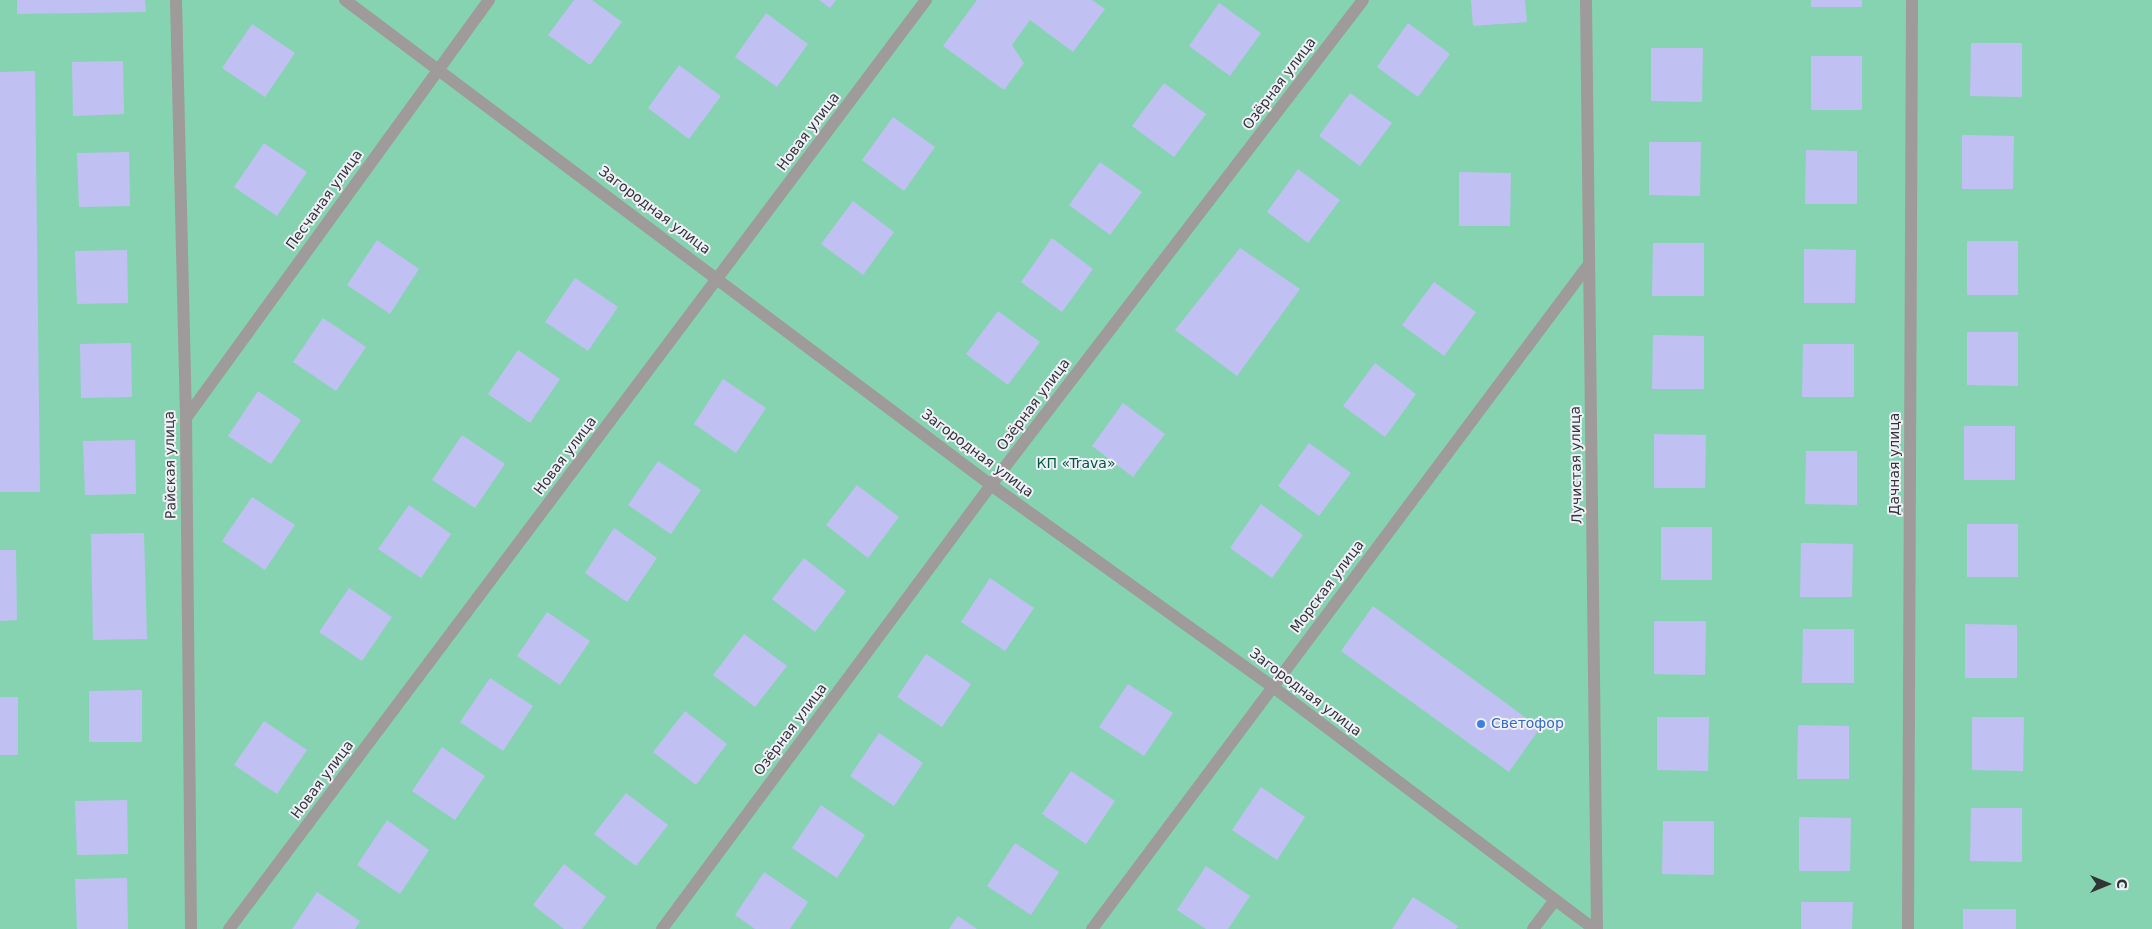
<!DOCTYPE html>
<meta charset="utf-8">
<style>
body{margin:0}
#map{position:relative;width:2152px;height:929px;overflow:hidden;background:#e3e3ea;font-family:"DejaVu Sans",sans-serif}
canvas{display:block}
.north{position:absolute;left:2082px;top:859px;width:50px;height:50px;-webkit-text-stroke:4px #f0f0f8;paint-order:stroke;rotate:90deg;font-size:14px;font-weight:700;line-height:20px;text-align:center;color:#333436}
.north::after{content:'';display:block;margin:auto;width:18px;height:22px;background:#333436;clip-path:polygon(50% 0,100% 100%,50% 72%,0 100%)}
</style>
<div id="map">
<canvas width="2152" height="929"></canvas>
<div class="north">С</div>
</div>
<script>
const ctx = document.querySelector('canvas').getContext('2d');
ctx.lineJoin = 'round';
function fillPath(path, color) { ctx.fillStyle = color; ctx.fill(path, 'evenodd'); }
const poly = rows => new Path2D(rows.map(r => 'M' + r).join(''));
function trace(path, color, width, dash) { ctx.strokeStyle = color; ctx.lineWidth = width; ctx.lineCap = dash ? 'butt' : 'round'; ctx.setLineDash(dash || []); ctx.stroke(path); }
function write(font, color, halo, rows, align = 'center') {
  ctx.font = font + ' "DejaVu Sans",sans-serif'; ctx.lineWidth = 4; ctx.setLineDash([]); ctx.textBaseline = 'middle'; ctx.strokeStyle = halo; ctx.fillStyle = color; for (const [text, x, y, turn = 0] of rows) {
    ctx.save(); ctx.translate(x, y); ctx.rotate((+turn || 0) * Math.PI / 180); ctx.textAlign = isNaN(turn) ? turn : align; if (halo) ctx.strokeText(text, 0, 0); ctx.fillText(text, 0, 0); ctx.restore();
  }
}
const green = poly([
 [0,0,2152,0,2152,929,0,929]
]);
const building = poly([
 [17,0,145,0,146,12,17,14],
 [574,0,592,0,622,22,590,65,548,35],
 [819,0,836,0,830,8],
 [977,0,1092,0,1105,9,1073,52,1030,20,1012,45,1024,63,1004,90,943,46],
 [1471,0,1525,0,1527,22,1473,26],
 [1811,0,1862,0,1862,7,1811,7],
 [1219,3,1261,33,1230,76,1189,46],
 [766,13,808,44,777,87,735,57],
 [1408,23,1450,54,1418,97,1377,67],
 [252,24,295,53,265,97,222,68],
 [1971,43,2022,43,2022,97,1970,96],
 [1651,48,1703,48,1702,102,1651,101],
 [1811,56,1862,56,1862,110,1811,110],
 [123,61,124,114,73,116,72,62],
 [679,65,721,96,689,139,648,108],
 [35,71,40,492,0,492,0,72],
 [1164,83,1206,114,1174,157,1132,126],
 [1350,93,1392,123,1360,166,1319,136],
 [893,117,935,147,904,191,862,160],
 [1962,135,2014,136,2013,189,1962,189],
 [1649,142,1701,142,1700,196,1649,195],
 [264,143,307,172,277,216,234,187],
 [1806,150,1857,151,1857,204,1805,204],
 [129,152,130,206,79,207,77,153],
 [1100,162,1142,192,1110,235,1069,205],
 [1298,169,1340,200,1308,243,1267,212],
 [1459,172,1511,173,1510,226,1459,226],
 [853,201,894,232,863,275,821,244],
 [1052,238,1093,269,1062,312,1021,282],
 [377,240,419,269,390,314,347,285],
 [1967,241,2018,241,2018,295,1967,295],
 [1653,243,1704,243,1704,296,1652,296],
 [1240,248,1300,289,1237,376,1175,330],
 [1804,249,1856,250,1855,303,1804,303],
 [127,250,128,303,77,304,75,251],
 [575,278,618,307,588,351,545,322],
 [1434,282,1476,312,1444,356,1402,325],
 [998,311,1040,342,1008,385,966,354],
 [323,318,366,347,336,391,293,362],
 [1967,332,2018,332,2018,386,1967,385],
 [1653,335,1704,336,1704,389,1652,389],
 [131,343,132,397,81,398,80,344],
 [1803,344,1854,344,1854,397,1802,397],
 [518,350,560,379,530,423,488,394],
 [1375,363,1416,394,1385,437,1343,406],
 [723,379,766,408,736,453,694,424],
 [258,391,301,420,271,464,228,436],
 [1123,403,1165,434,1133,477,1092,446],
 [1964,426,2015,426,2015,480,1964,480],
 [1654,434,1706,435,1705,488,1654,488],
 [462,435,505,464,475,508,432,480],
 [135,440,136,494,85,495,83,441],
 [1309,443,1351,473,1319,516,1278,486],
 [1806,451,1857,451,1857,505,1805,504],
 [658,461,701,490,671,534,628,505],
 [857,485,899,517,868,558,826,525],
 [252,497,295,525,265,570,222,541],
 [1261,504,1303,535,1272,578,1230,548],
 [409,505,451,534,421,578,378,549],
 [1967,524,2018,524,2018,577,1967,577],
 [1661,527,1712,527,1712,580,1661,580],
 [614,528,657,558,627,602,585,573],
 [144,533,147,639,93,640,91,534],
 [1801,543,1853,544,1852,597,1800,597],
 [0,550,16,550,17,620,0,621],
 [804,558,846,591,815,632,772,599],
 [990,578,1034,608,1005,651,961,622],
 [349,588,392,617,362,661,319,632],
 [1373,606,1540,728,1509,772,1341,651],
 [547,612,590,641,560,685,517,656],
 [1654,621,1706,621,1705,675,1654,674],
 [1965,624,2017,625,2017,678,1965,678],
 [1803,629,1854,629,1854,683,1802,683],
 [744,634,787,666,755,707,713,675],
 [926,654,971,684,942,727,897,697],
 [490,678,533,706,503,751,460,722],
 [1128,684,1173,713,1144,756,1099,727],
 [142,690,142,742,89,742,89,691],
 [0,697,18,697,18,755,0,755],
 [685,711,727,744,696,785,653,752],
 [1657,717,1709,717,1708,771,1657,770],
 [1972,717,2024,717,2023,771,1972,770],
 [264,721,307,750,277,794,234,765],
 [1798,725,1849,726,1849,779,1797,779],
 [879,733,923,763,894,806,850,776],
 [442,747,485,776,455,820,412,791],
 [1071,771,1115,801,1086,844,1042,814],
 [1261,787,1305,817,1277,860,1232,830],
 [626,793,668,825,636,866,594,834],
 [127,800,128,854,77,855,75,801],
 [821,805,865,835,837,878,792,848],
 [1971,808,2022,808,2022,862,1970,861],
 [1799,817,1851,818,1850,871,1799,871],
 [387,820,429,850,400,894,357,865],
 [1663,821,1714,821,1714,875,1662,874],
 [1015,843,1059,872,1031,915,987,886],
 [564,864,606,897,582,929,564,929,533,905],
 [1206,866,1250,896,1228,929,1206,929,1177,910],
 [764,872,808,902,790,929,755,929,735,915],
 [127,878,128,929,77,929,75,879],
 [317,892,360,921,355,929,292,929],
 [1413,897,1458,926,1456,929,1392,929],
 [1801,902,1853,902,1852,929,1801,929],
 [1963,909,2016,909,2016,929,1963,929],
 [958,916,977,929,949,929]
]);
const minor = poly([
 [176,0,186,418,191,929],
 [345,0,991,485,1273,687,1594,929],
 [1586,0,1597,929],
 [186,418,489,0],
 [229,929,926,0],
 [662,929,991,485,1363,0],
 [1092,929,1589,264],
 [1533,929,1555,900],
 [1908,929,1912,0]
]);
const markers = [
 [1481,724,5,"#3f7fe0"]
];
const streetNames = [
 ["Озёрная улица",1280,84,-53],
 ["Новая улица",809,132,-53],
 ["Песчаная улица",325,200,-54],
 ["Загородная улица",654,211,37],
 ["Озёрная улица",1034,405,-53],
 ["Загородная улица",977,454,37],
 ["Новая улица",566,456,-53],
 ["Дачная улица",1895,464,-90],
 ["Райская улица",171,465,-91],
 ["Лучистая улица",1577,465,-91],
 ["Морская улица",1328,587,-53],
 ["Загородная улица",1305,693,37],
 ["Озёрная улица",791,730,-53],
 ["Новая улица",323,780,-53]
];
const parkNames = [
 ["КП «Trava»",1076,464]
];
const shopNames = [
 ["Светофор",1491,724]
];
fillPath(green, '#86d3b1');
fillPath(building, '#c0c1f2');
trace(minor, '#9f9b9b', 12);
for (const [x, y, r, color] of markers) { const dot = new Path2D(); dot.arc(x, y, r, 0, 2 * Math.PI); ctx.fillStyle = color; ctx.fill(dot); trace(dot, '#f0f0f8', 2); }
write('14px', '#333436', '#f0f0f8', streetNames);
write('14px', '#00583d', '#f0f0f8', parkNames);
write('14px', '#366cbe', '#f0f0f8', shopNames, 'left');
</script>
